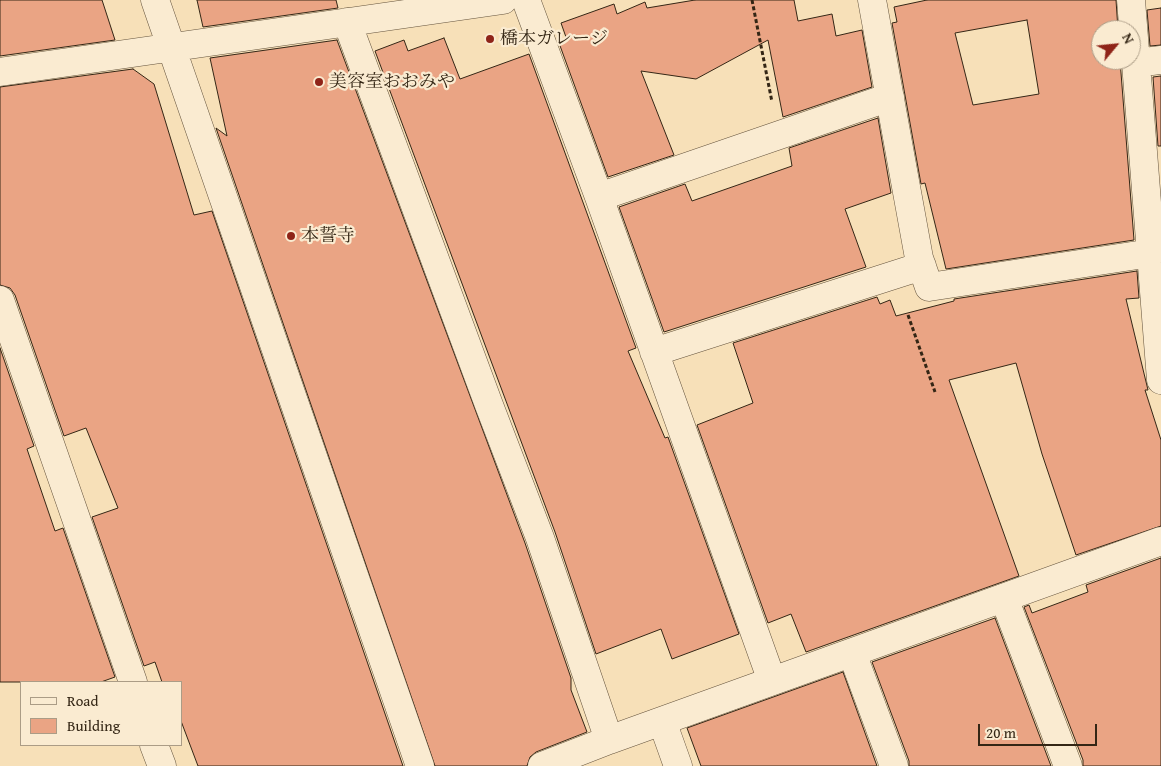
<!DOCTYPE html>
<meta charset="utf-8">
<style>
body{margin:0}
#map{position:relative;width:1161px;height:766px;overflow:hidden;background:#f7e0b8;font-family:"Gentium Book Plus",serif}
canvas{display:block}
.legend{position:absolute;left:20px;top:681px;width:162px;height:65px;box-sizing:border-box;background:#faebd1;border:1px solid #ab9c86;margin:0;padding:6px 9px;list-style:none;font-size:15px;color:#342615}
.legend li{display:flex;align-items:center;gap:10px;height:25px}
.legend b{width:25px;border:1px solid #ab9c86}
.north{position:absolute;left:1091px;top:20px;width:50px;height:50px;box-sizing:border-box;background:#faebd1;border:1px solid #ab9c86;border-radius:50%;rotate:62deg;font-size:14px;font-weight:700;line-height:20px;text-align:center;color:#342615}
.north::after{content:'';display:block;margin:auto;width:18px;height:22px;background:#8f2418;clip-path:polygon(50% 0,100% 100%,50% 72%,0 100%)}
.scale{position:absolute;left:978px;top:724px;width:119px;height:22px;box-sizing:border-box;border:2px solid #342615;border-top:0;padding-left:6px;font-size:15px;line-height:18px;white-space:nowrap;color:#342615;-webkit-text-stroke:4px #faebd1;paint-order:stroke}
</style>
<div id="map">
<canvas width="1161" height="766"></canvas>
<ul class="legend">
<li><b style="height:6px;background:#faebd1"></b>Road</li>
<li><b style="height:14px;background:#eaa484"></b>Building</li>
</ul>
<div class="north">N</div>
<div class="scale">20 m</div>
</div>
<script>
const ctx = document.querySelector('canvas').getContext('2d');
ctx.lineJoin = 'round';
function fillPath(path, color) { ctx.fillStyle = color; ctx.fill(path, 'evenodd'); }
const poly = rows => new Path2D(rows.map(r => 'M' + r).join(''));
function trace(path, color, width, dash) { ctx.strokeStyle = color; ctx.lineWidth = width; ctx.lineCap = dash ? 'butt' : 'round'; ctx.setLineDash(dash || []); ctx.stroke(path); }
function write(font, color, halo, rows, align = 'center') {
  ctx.font = font + ' "Gentium Book Plus","Noto Serif JP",serif'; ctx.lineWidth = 4.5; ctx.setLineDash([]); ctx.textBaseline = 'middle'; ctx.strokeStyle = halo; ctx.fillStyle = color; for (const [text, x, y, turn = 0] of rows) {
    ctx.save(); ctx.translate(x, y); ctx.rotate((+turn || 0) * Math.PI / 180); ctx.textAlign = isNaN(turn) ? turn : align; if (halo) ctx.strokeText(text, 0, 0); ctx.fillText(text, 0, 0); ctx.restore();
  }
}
const building = poly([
 [0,0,102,0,115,40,0,56,0,0],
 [197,0,336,0,338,8,203,27,197,0],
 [695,0,794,0,798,21,832,14,836,36,862,30,872,87,783,117,768,40,696,79,641,71,674,155,608,177,559,43,567,40,561,23,614,4,617,14,645,2,647,8,695,0],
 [927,0,1116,0,1118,30,1101,30,1101,60,1120,60,1134,240,946,269,925,183,921,184,892,23,897,22,894,7,927,0],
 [1027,20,1039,94,973,105,955,33,1027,20],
 [1161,8,1161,45,1150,46,1147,10,1161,8],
 [444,38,460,79,529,54,636,348,628,351,665,438,668,437,739,634,672,659,661,629,596,654,555,532,375,51,404,40,408,51,444,38],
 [337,40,525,543,571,678,571,690,587,732,536,752,530,757,527,766,435,766,216,128,227,136,210,58,337,40],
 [133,69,154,84,194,215,212,211,403,766,198,766,181,721,181,682,162,682,155,662,144,666,92,517,118,508,86,428,64,436,15,295,10,288,0,285,0,87,133,69],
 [1161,76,1161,146,1158,146,1153,77,1161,76],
 [878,118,891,193,845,209,866,267,664,332,619,207,685,184,692,201,792,166,789,148,878,118],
 [1137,271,1139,298,1126,299,1148,390,1145,390,1161,440,1161,526,1076,555,1042,454,1016,363,949,380,1019,576,806,652,791,614,768,623,697,425,753,403,733,343,877,297,880,304,890,300,896,316,954,301,954,299,1137,271],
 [0,348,34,446,27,449,55,531,63,528,115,677,101,682,0,682,0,348],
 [1161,558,1161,766,1083,766,1083,760,1024,607,1029,605,1032,613,1088,592,1086,585,1161,558],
 [995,618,1051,766,909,766,909,761,872,662,995,618],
 [843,672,877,766,701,766,687,728,843,672]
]);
const path = poly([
 [752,0,772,102],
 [908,315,935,392]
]);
const minor = poly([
 [155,0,420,766],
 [526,0,599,197,772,681],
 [872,0,919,258,929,287,1151,253],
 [1131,0,1161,380],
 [347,22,489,405,540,538,609,740],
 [1136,63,1161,60],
 [0,72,503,0],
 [599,197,890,97],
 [0,300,133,682],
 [654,352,922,266],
 [1004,598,1068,766],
 [852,653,894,766],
 [662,721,678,766],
 [154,745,162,766],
 [542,766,609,740,1161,541]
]);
const markers = [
 [490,39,5,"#8f2418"],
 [319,82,5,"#8f2418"],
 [291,236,5,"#8f2418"]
];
const poiNames = [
 ["橋本ガレージ",500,39],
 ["美容室おおみや",329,82],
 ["本誓寺",301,236]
];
fillPath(building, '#eaa484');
trace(building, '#342615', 1);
trace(minor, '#65543e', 29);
trace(path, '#342615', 3, [4, 2.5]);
trace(minor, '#faebd1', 28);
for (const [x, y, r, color] of markers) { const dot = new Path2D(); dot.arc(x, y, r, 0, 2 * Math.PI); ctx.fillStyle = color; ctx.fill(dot); trace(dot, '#faebd1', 2); }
write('18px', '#342615', '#faebd1', poiNames, 'left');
</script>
